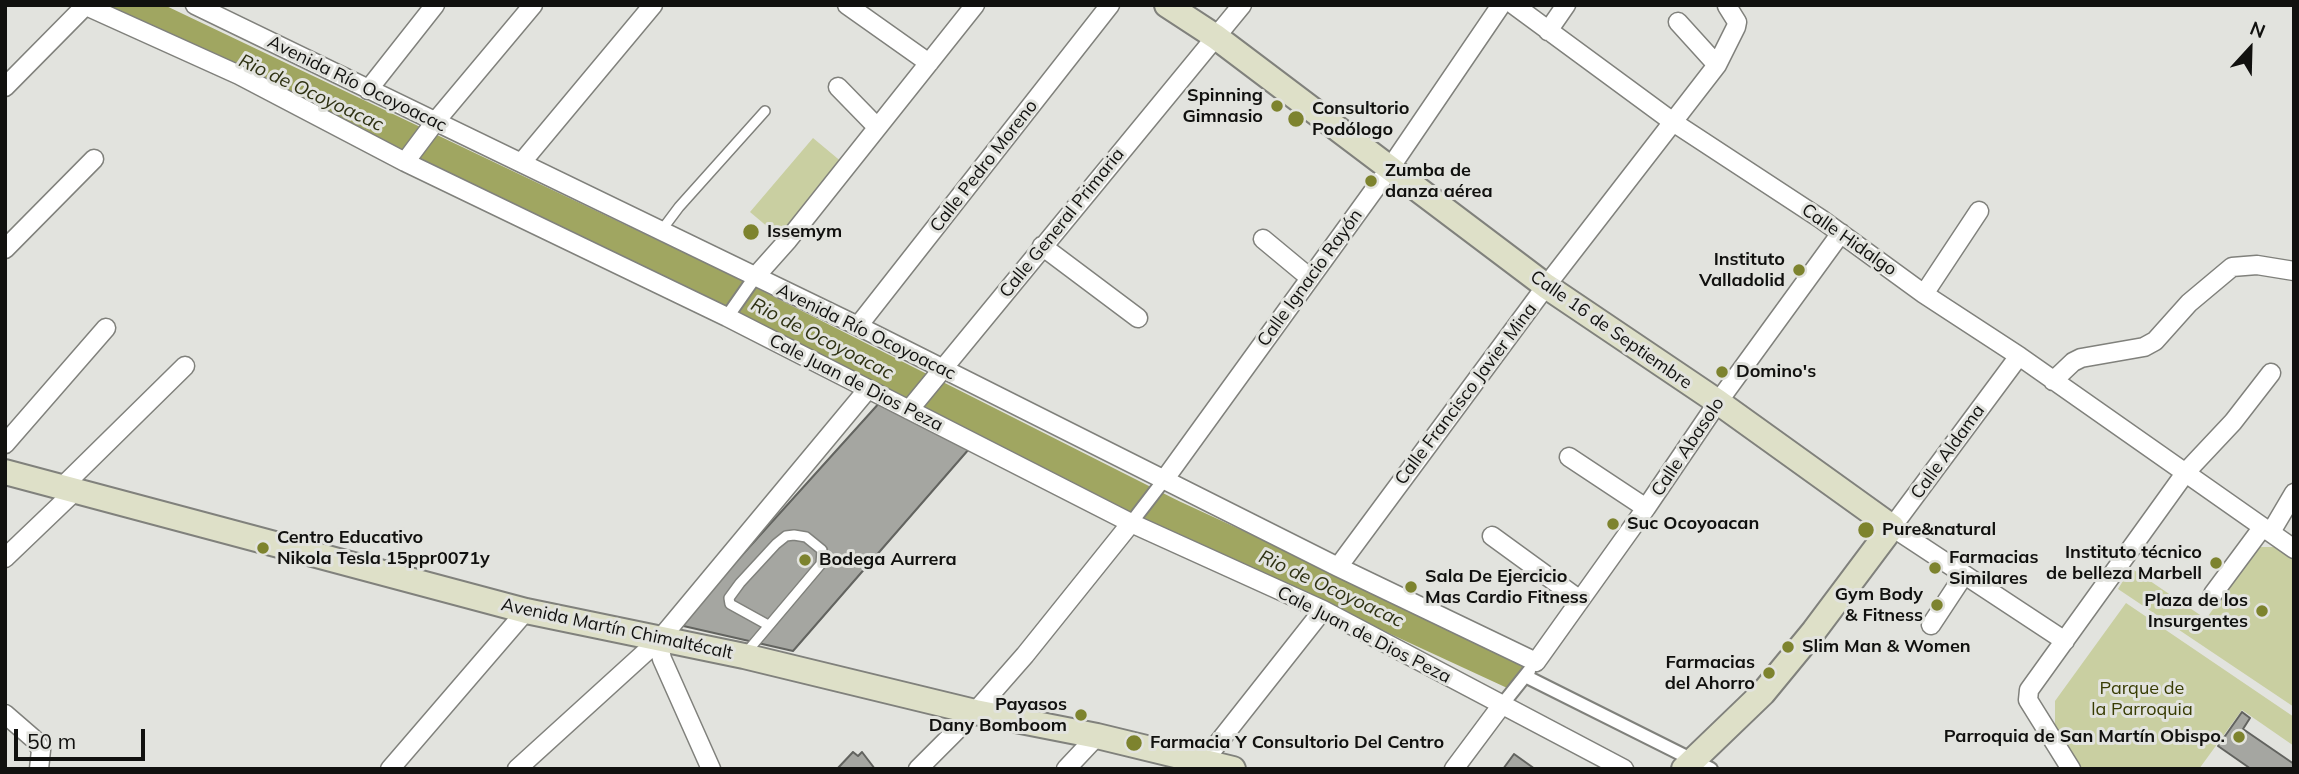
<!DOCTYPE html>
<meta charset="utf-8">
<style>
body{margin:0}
#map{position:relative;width:2299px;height:774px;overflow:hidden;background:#e2e3de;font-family:Mulish,sans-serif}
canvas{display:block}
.frame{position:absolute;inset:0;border:7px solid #11110f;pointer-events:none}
.north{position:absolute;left:2215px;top:14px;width:70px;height:70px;-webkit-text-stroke:5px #e2e3de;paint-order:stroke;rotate:22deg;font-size:19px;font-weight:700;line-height:28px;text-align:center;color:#11110f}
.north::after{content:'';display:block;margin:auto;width:24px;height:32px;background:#11110f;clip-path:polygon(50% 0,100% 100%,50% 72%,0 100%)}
.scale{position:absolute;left:14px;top:729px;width:131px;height:32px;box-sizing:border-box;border:4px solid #11110f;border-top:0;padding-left:9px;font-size:21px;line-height:24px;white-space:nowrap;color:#11110f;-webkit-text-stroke:5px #e2e3de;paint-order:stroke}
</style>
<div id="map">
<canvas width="2299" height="774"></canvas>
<div class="frame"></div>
<div class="north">N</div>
<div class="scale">50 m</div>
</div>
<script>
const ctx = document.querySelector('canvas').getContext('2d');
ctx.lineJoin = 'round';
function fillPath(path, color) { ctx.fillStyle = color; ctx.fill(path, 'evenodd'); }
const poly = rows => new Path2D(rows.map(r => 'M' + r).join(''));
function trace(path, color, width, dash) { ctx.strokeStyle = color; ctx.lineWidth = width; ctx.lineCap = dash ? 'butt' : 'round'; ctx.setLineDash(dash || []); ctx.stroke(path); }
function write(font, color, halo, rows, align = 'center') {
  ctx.font = font + ' Mulish,sans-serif'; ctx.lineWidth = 6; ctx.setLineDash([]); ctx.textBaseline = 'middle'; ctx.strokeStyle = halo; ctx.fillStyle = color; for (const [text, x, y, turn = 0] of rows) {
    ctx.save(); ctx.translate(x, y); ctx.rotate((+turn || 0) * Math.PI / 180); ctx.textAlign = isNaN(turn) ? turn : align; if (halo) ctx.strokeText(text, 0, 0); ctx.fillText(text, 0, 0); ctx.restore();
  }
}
const green = poly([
 [813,138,843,163,782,239,750,212],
 [2257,547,2275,547,2294,559,2294,707,2118,589,2131,568,2206,619],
 [2126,603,2294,717,2294,746,2242,710,2199,769,2080,769,2055,730,2055,701]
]);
const river = poly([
 [127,5,723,289,1171,515,1515,674]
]);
const building = poly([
 [881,401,969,449,793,651,679,625,881,401],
 [2242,712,2250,718,2243,729,2294,764,2294,769,2251,769,2218,746,2242,712],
 [853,752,858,756,862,752,875,769,837,769,853,752],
 [1514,754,1535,769,1503,769,1514,754]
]);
const service = poly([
 [661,231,679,207,765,111],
 [745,654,821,564,822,550,806,537,794,535,786,536,776,544,740,583,729,598,730,604,768,625]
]);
const pedestrian = poly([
 [727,317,755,277],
 [1131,523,1164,480],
 [1525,676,1711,769],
 [1501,706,1529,671]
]);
const minor = poly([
 [84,5,239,75,405,162,727,317,1131,523,1323,610,1624,769],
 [195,5,858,326,1338,567,1536,662,1646,508,1718,402,1841,233],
 [847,5,929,63],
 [1514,5,1673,122,1821,219,1924,294,2019,356,2294,549],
 [1678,22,1717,65],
 [1548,31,1566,5],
 [5,87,85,6],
 [838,87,877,127],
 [368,90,435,5],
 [405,162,435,122,533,5],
 [522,162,653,5],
 [1263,239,1310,278],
 [1042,246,1138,318],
 [5,249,94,159],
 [755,277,788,240,975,5],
 [1924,294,1979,211],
 [858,326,1110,5],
 [2019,356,1892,527,2065,641],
 [2053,381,2073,362,2081,358,2144,347,2155,341,2189,303,2232,267,2257,265,2294,271],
 [909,410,1242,5],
 [5,444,106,328],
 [1569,457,1646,508],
 [1164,480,1390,168,1501,5],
 [62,487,185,366],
 [2271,532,2294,493],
 [1492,536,1580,600],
 [5,558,75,491],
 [1338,567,1546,286,1717,65,1736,27,1737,22,1727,6],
 [2213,594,2262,528],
 [1931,625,1964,575],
 [660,639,660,650,662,659,711,769],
 [5,714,35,740,41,750,39,769],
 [1203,762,1323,610],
 [390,769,526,611],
 [517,769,660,639,868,389],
 [918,769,975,712,1025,655,1131,523],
 [1066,769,1097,736],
 [1454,769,1501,706],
 [2071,769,2028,700,2029,690,2186,472,2233,422,2271,373]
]);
const secondary = poly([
 [1167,5,1216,37,1546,286,1718,402,1892,527,1814,631,1763,693,1684,769],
 [5,472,526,611,744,656,975,712,1097,736,1233,769]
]);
const markers = [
 [1277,106,7,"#7d832e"],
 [1296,119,9,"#7d832e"],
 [1371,181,7,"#7d832e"],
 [751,232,9,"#7d832e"],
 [1799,270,7,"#7d832e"],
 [1722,372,7,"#7d832e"],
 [1613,524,7,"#7d832e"],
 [1866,530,9,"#7d832e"],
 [263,548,7,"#7d832e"],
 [805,560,7,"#7d832e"],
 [2216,563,7,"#7d832e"],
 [1935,568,7,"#7d832e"],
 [1411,587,7,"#7d832e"],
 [1937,605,7,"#7d832e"],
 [2262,611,7,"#7d832e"],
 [1788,647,7,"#7d832e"],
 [1769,673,7,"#7d832e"],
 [1081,715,7,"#7d832e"],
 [2239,737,7,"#7d832e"],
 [1134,743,9,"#7d832e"]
];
const streetNames = [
 ["Avenida Río Ocoyoacac",357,84,26],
 ["Calle Pedro Moreno",984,166,-52],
 ["Calle General Primaria",1062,223,-51],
 ["Calle Hidalgo",1849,240,35],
 ["Calle Ignacio Rayón",1310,278,-54],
 ["Calle 16 de Septiembre",1611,330,35],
 ["Avenida Río Ocoyoacac",866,332,26],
 ["Cale Juan de Dios Peza",856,383,27],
 ["Calle Francisco Javier Mina",1466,394,-53],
 ["Calle Abasolo",1688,447,-56],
 ["Calle Aldama",1948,452,-54],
 ["Avenida Martín Chimaltécalt",617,629,12],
 ["Cale Juan de Dios Peza",1364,635,27]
];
const poiNames = [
 ["Spinning",1263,96,"right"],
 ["Gimnasio",1263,117,"right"],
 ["Consultorio",1312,109],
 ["Podólogo",1312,130],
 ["Zumba de",1385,171],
 ["danza aérea",1385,192],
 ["Issemym",767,232],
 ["Instituto",1785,260,"right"],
 ["Valladolid",1785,281,"right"],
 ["Domino's",1736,372],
 ["Suc Ocoyoacan",1627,524],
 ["Pure&natural",1882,530],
 ["Centro Educativo",277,538],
 ["Nikola Tesla 15ppr0071y",277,559],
 ["Instituto técnico",2202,553,"right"],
 ["de belleza Marbell",2202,574,"right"],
 ["Farmacias",1949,558],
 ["Similares",1949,579],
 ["Bodega Aurrera",819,560],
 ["Sala De Ejercicio",1425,577],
 ["Mas Cardio Fitness",1425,598],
 ["Gym Body",1923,595,"right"],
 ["& Fitness",1923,616,"right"],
 ["Plaza de los",2248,601,"right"],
 ["Insurgentes",2248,622,"right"],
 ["Slim Man & Women",1802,647],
 ["Farmacias",1755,663,"right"],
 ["del Ahorro",1755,684,"right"],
 ["Payasos",1067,705,"right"],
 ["Dany Bomboom",1067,726,"right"],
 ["Parroquia de San Martín Obispo.",2225,737,"right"],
 ["Farmacia Y Consultorio Del Centro",1150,743]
];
const parkNames = [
 ["Parque de",2142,689],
 ["la Parroquia",2142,710]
];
const waterNames = [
 ["Rio de Ocoyoacac",311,93,25],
 ["Rio de Ocoyoacac",822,339,27],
 ["Rio de Ocoyoacac",1331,589,25]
];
fillPath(green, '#c9cfa1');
trace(river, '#a0a661', 32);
fillPath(building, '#a5a6a1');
trace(building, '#62635f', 2);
trace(service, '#80817c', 12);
trace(pedestrian, '#80817c', 16);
trace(minor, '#80817c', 21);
trace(secondary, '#80817c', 28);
trace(service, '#fff', 9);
trace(pedestrian, '#fff', 12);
trace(minor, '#fff', 18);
trace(secondary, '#dee0c8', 24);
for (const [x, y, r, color] of markers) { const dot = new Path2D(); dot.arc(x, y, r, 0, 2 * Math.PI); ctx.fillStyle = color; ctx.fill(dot); trace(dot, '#e2e3de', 2.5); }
write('18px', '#11110f', '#e2e3de', streetNames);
write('bold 18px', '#11110f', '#e2e3de', poiNames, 'left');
write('18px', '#383c03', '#e2e3de', parkNames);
write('italic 19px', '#2f3213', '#e2e3de', waterNames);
</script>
